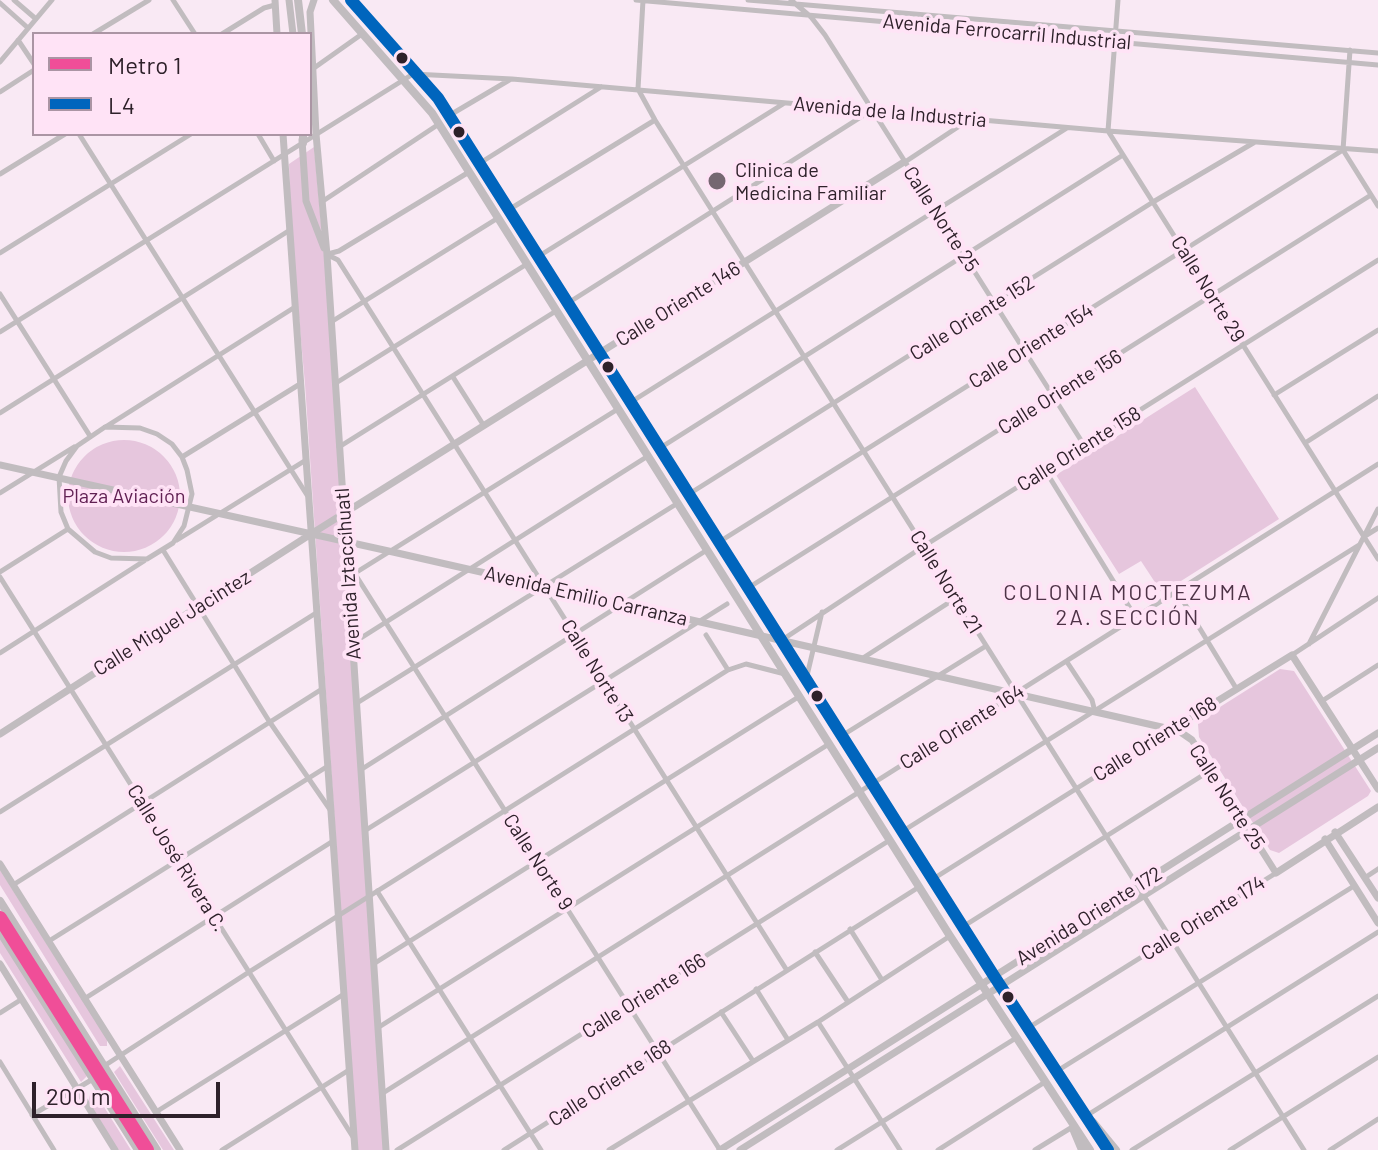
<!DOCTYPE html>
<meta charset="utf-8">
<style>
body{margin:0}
#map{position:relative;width:1378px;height:1150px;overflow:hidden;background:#f9e9f4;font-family:Barlow,sans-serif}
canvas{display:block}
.legend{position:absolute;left:32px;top:32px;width:280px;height:104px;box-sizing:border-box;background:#ffe3f6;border:2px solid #ab95a4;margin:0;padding:10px 14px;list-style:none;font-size:24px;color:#2e212a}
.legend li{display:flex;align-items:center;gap:16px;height:40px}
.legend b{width:40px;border:2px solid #ab95a4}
.scale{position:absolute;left:32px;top:1082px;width:188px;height:36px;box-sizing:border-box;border:4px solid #2e212a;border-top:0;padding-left:10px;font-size:24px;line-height:28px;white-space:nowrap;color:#2e212a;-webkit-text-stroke:6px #ffe3f6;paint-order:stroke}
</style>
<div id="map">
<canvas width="1378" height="1150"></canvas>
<ul class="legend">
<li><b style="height:10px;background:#f04e98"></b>Metro 1</li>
<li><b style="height:10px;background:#0065bd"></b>L4</li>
</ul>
<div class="scale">200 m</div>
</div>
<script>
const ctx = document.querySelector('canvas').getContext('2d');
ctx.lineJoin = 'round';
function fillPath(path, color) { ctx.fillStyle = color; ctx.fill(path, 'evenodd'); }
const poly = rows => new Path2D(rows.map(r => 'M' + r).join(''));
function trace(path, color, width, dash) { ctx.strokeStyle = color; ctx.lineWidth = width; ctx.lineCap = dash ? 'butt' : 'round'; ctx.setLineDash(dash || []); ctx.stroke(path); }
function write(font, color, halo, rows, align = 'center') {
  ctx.font = font + ' Barlow,sans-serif'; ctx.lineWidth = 8; ctx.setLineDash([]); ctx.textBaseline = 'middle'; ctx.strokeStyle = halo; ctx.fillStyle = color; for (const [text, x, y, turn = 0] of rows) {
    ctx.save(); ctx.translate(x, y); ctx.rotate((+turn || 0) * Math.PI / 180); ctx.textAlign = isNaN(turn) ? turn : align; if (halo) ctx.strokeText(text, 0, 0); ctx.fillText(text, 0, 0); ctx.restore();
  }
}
const green = poly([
 [314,147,325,266,384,1150,357,1150,305,384,291,229,289,164],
 [1195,387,1279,519,1162,593,1141,561,1119,574,1056,475],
 '68 496a56 56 0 1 1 112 0a56 56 0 1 1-112 0Z',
 [1280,669,1294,671,1371,791,1368,796,1279,853,1270,850,1199,737,1198,724,1201,719],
 [0,870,107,1039,107,1046,100,1046,0,885],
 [0,903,93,1052,91,1055,85,1051,0,916],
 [0,932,88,1075,81,1082,0,953],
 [120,1066,174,1150,163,1150,114,1072],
 [104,1080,108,1081,152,1150,144,1150,104,1087],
 [91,1091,94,1091,131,1150,118,1150,88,1102]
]);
const street = poly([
 [14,0,36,19],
 [173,0,195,34],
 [636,0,1378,65],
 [643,0,638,89,655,120,1304,1150],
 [748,0,1378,53],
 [791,0,811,17,825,35,1084,445],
 [1118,0,1108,131,1378,559],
 [0,3,28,28],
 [93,34,149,0],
 [222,34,264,8,275,5],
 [18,40,34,64],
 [1350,50,1343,150,1378,206],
 [0,62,52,0],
 [314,68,362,34],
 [0,92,34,70],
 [450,115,511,79],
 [79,134,307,495],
 [258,134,274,161],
 [905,162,970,119],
 [480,163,601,87],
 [0,174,65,134],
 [323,201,439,124],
 [510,209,655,120],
 [0,253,191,134],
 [328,254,339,251,469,172],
 [328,255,338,260,786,969],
 [539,256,783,104],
 [0,294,90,436],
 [568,303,872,110],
 [331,322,498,218],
 [0,332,413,74,512,79,1108,131,1378,151],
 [453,377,484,426],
 [336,383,527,264],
 [1274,395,1378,330],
 [631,402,1067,128],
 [0,413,290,230],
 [107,426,295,307],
 [105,427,140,428,157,434,172,444,182,457,187,470,192,494,184,526,173,543,147,559,111,558,95,552,68,529,61,512,59,477,66,461,77,446,105,427],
 [1305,443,1378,396],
 [339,447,556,311],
 [660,448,1123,155],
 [182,457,300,384],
 [1045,470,1136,618],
 [0,493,74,447],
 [689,494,1153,202,1255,142],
 [1365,536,1378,528],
 [177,540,306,460],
 [719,542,1343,150],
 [163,550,269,721,331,811],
 [0,572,68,529],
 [355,574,720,1150],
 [352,575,618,409],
 [0,577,353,1137],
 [748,588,1371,195],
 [1177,591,1236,688],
 [706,635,728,670],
 [782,640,924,546,1378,260],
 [353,643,648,456],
 [1309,644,1378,509],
 [0,653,144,561],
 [1292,655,1378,598],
 [863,658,956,598],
 [1067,662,1092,700,1095,712],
 [806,680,822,612],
 [1322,701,1378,665],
 [357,703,678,503],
 [843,735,986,646],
 [362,769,707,550],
 [0,812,316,613],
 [366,830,727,604],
 [903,831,1359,545],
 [1366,877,1378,869],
 [933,879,1171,729],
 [13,885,322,689],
 [377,891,541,1150],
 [964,926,1211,770],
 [850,929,882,980],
 [49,941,328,766],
 [815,952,848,1002],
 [375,963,800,696],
 [756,989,788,1040],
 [84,999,333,841],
 [721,1012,753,1061],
 [0,1013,22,999],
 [818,1022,900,1150],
 [379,1027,829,744],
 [1028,1028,1276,873],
 [0,1062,54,1150],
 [1057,1071,1354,886],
 [383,1093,1378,464],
 [156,1112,344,994],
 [32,1115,93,1079,104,1066,249,972,728,670,746,664,785,674],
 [1086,1116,1378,932],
 [222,1150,349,1070],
 [397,1150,890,840],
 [504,1150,919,887],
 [609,1150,818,1022,950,936],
 [837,1150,1016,1038],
 [938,1150,1045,1082],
 [1035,1150,1074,1126],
 [1132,1150,1378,996],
 [1230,1150,1378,1057],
 [1330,1150,1378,1119]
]);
const secondary = poly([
 [275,0,277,34],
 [289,0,293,34],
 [314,0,310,12,316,134,327,255,386,1150],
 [283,134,355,1150],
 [302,140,306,201,324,248],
 [0,465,393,552,1179,731,1192,740,1276,873,1378,807],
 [1172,729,1292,655,1378,789],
 [0,734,311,534,904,162],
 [1335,832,1378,898],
 [1325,839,1378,923],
 [0,864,180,1150],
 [0,964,115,1150],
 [720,1150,1378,733],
 [740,1150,1378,748]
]);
const primary = poly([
 [298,0,302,34],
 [333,0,432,113,950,936,1090,1150],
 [351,0,438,98,994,976,1108,1150],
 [303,143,303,134],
 [0,901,157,1150],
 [0,932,138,1150],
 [1093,1122,1116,1150],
 [1074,1131,1082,1150]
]);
const bus1 = poly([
 [351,0,438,98,994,976,1108,1150]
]);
const metro1 = poly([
 [0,918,147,1150]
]);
const markers = [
 [402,58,7,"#2e212a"],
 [459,132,7,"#2e212a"],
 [717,181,10,"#756771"],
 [608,367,7,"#2e212a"],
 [817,696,7,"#2e212a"],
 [1008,997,7,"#2e212a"]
];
const streetNames = [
 ["Avenida Ferrocarril Industrial",1007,32,5],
 ["Avenida de la Industria",890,112,5],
 ["Calle Norte 25",941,219,57],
 ["Calle Norte 29",1208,289,58],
 ["Calle Oriente 146",678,304,-32],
 ["Calle Oriente 152",972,318,-32],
 ["Calle Oriente 154",1031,346,-32],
 ["Calle Oriente 156",1060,392,-32],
 ["Calle Oriente 158",1079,449,-32],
 ["Avenida Iztaccíhuatl",348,574,-94],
 ["Calle Norte 21",946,582,58],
 ["Avenida Emilio Carranza",586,596,13],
 ["Calle Miguel Jacintez",172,623,-32],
 ["Calle Norte 13",597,671,58],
 ["Calle Oriente 164",962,727,-32],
 ["Calle Oriente 168",1155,739,-32],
 ["Calle Norte 25",1227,797,57],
 ["Calle José Rivera C.",177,858,58],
 ["Calle Norte 9",538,862,57],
 ["Avenida Oriente 172",1089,916,-32],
 ["Calle Oriente 174",1203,918,-32],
 ["Calle Oriente 166",644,996,-32],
 ["Calle Oriente 168",610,1083,-33]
];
const poiNames = [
 ["Clinica de",735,170],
 ["Medicina Familiar",735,193]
];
const parkNames = [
 ["Plaza Aviación",124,496]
];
const neighbourhoodNames = [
 ["COLONIA MOCTEZUMA",1128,593],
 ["2A. SECCIÓN",1128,618]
];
fillPath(green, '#e6c6dd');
trace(street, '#c1bcbf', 5);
trace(secondary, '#c1bcbf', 7);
trace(primary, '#c1bcbf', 8);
trace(bus1, '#0065bd', 12);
trace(metro1, '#f04e98', 14);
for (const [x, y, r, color] of markers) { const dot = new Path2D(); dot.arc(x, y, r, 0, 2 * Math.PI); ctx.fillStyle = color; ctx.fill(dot); trace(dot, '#ffe3f6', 3); }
write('20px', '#2e212a', '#ffe3f6', streetNames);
write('20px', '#2e212a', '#ffe3f6', poiNames, 'left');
write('20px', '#612053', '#ffe3f6', parkNames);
ctx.letterSpacing = '2px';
write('22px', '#4e3347', '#ffe3f6', neighbourhoodNames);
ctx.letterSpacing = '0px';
</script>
